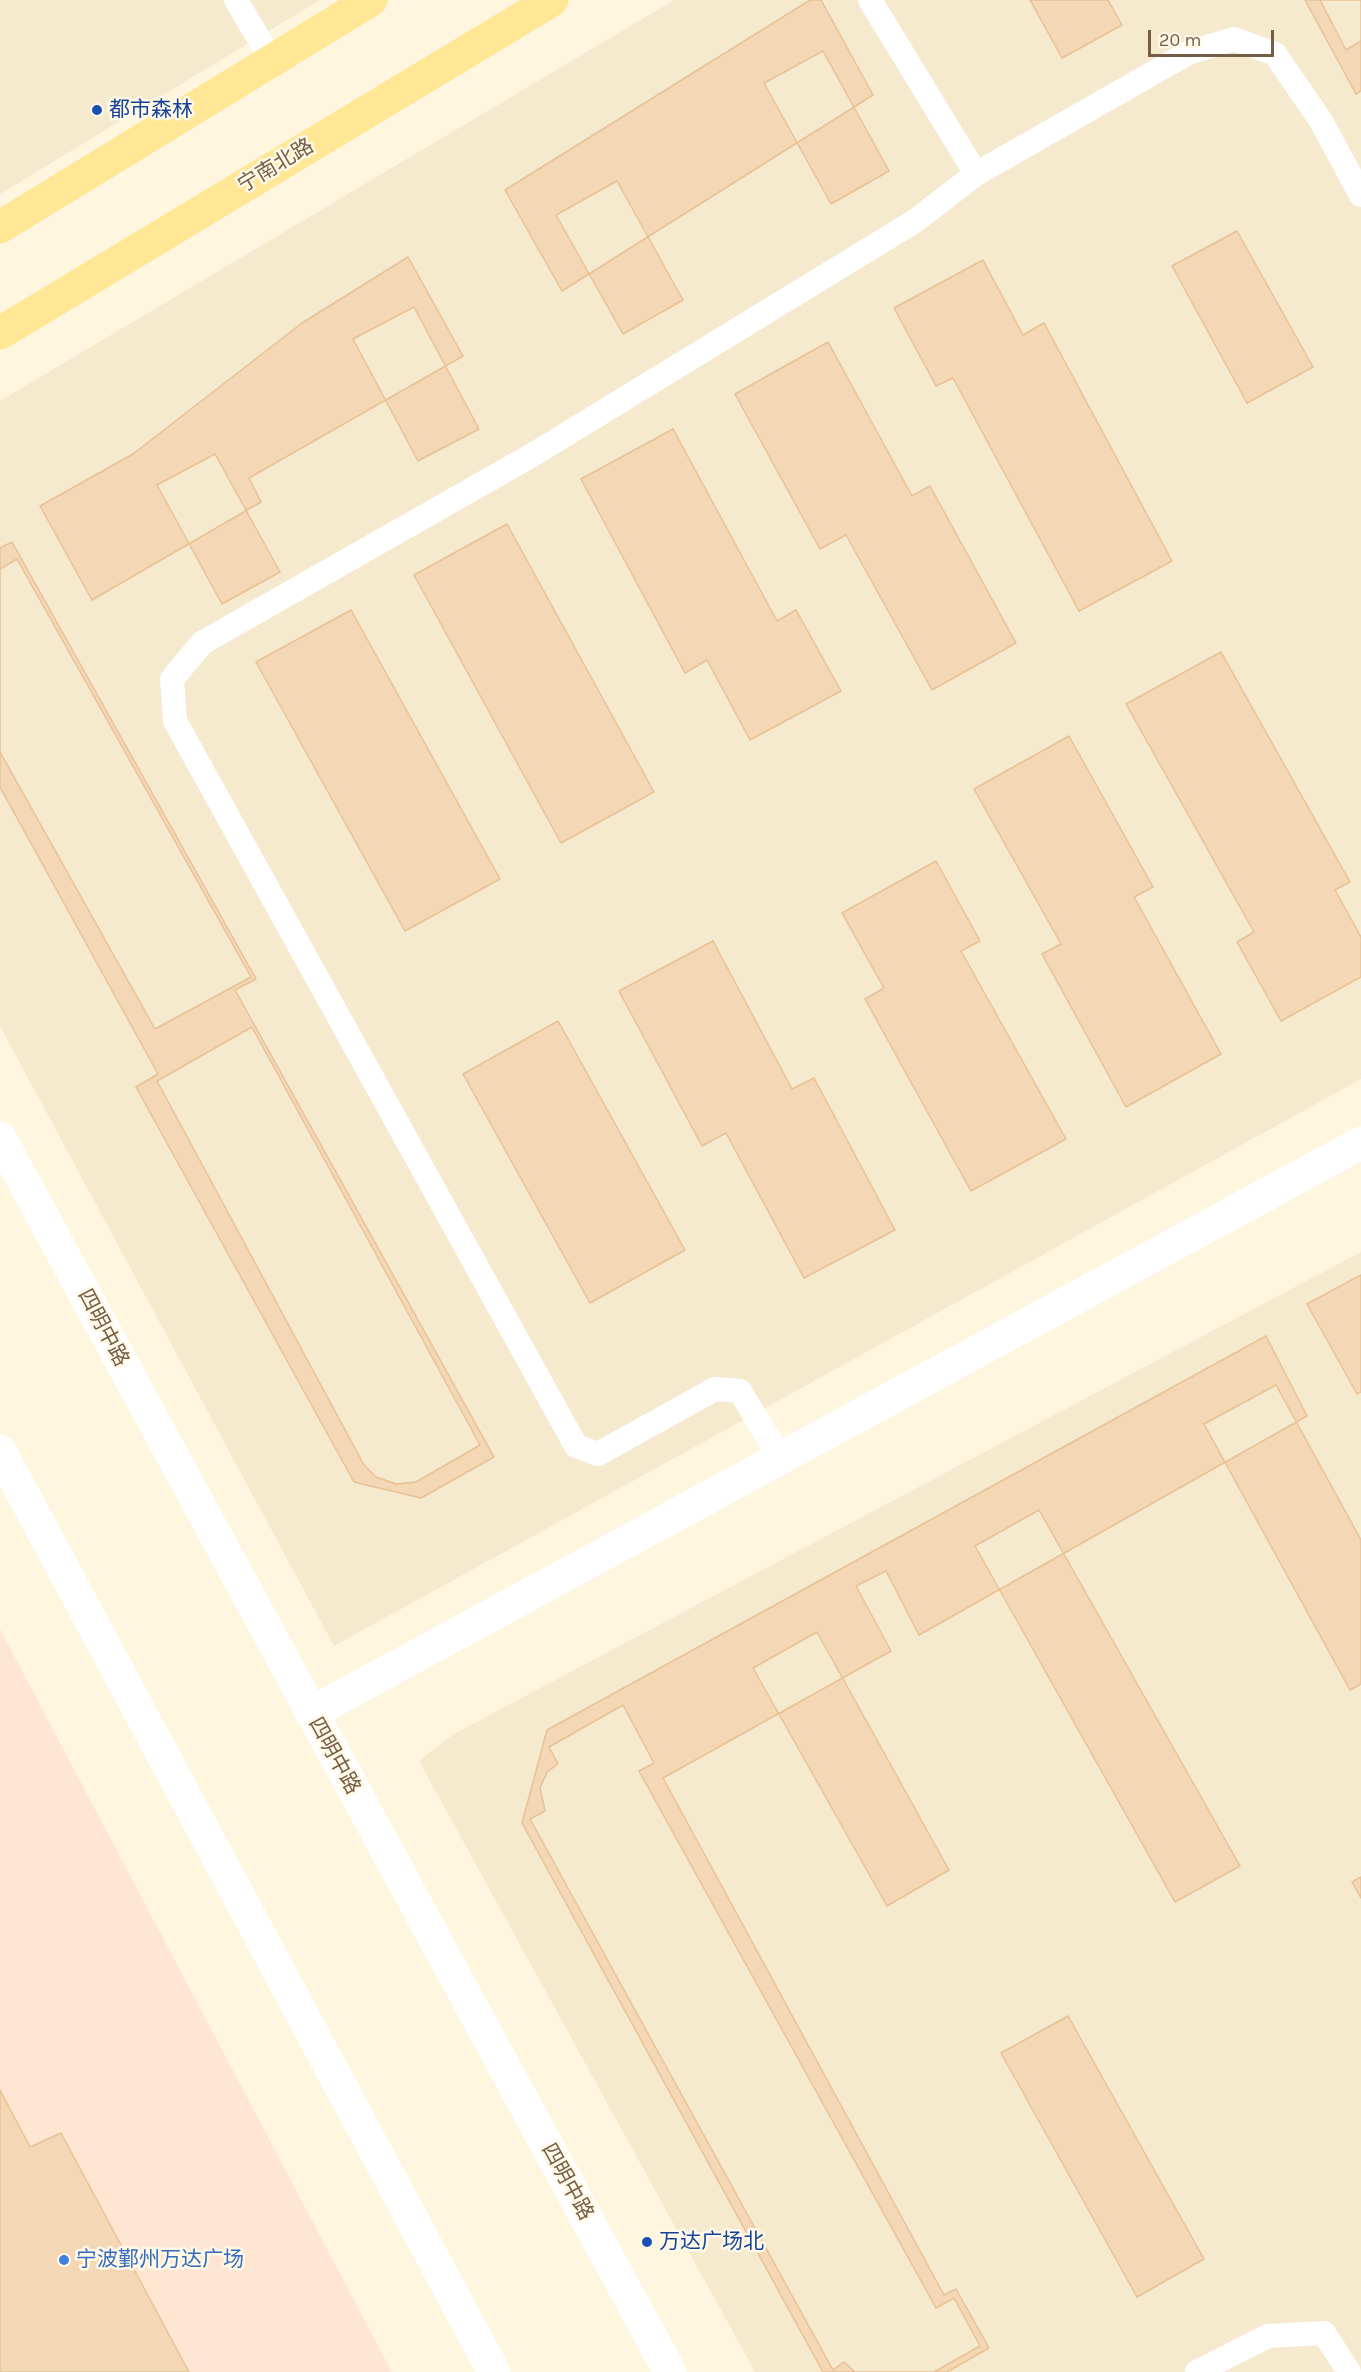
<!DOCTYPE html>
<meta charset="utf-8">
<style>
body{margin:0}
#map{position:relative;width:1361px;height:2372px;overflow:hidden;background:#fef6df;font-family:Karla,sans-serif}
canvas{display:block}
.scale{position:absolute;left:1148px;top:30px;width:126px;height:27px;box-sizing:border-box;border:3px solid #755e46;border-top:0;padding-left:8px;font-size:18px;line-height:21px;white-space:nowrap;color:#755e46;-webkit-text-stroke:4px #fff9e7;paint-order:stroke}
</style>
<div id="map">
<canvas width="1361" height="2372"></canvas>
<div class="scale">20 m</div>
</div>
<script>
const ctx = document.querySelector('canvas').getContext('2d');
ctx.lineJoin = 'round';
function fillPath(path, color) { ctx.fillStyle = color; ctx.fill(path, 'evenodd'); }
const poly = rows => new Path2D(rows.map(r => 'M' + r).join(''));
function trace(path, color, width, dash) { ctx.strokeStyle = color; ctx.lineWidth = width; ctx.lineCap = dash ? 'butt' : 'round'; ctx.setLineDash(dash || []); ctx.stroke(path); }
function write(font, color, halo, rows, align = 'center') {
  ctx.font = font + ' Karla,"Noto Sans SC",sans-serif'; ctx.lineWidth = 5; ctx.setLineDash([]); ctx.textBaseline = 'middle'; ctx.strokeStyle = halo; ctx.fillStyle = color; for (const [text, x, y, turn = 0] of rows) {
    ctx.save(); ctx.translate(x, y); ctx.rotate((+turn || 0) * Math.PI / 180); ctx.textAlign = isNaN(turn) ? turn : align; if (halo) ctx.strokeText(text, 0, 0); ctx.fillText(text, 0, 0); ctx.restore();
  }
}
const residential = poly([
 [0,0,320,0,0,194],
 [674,0,1361,0,1361,1079,334,1646,0,1026,0,401],
 [1361,1252,1361,2372,755,2372,419,1761,452,1735]
]);
const commercial = poly([
 [0,1629,392,2372,0,2372]
]);
const building = poly([
 [810,0,821,0,873,95,562,291,505,190,810,0],
 [1030,0,1108,0,1122,25,1062,58,1030,0],
 [1305,0,1361,0,1361,91,1356,94,1305,0],
 [1320,0,1361,0,1361,41,1346,50,1320,0],
 [823,51,889,171,831,204,764,83,823,51],
 [617,181,683,300,623,334,556,215,617,181],
 [1237,231,1313,367,1247,403,1172,266,1237,231],
 [408,257,463,356,249,478,261,502,92,600,40,506,133,454,302,323,408,257],
 [983,260,1023,335,1044,323,1172,561,1079,611,953,378,936,386,894,308,983,260],
 [414,307,479,429,418,461,353,339,414,307],
 [828,342,912,496,930,486,1016,643,932,690,846,535,820,549,735,394,828,342],
 [673,429,777,621,796,610,841,691,750,740,707,660,685,673,581,479,673,429],
 [215,454,280,572,222,604,157,485,215,454],
 [507,524,654,792,561,843,414,575,507,524],
 [12,542,256,979,235,990,494,1457,421,1498,354,1482,136,1087,158,1074,0,787,0,548,12,542],
 [17,559,251,977,155,1029,0,752,0,569,17,559],
 [351,610,500,879,405,931,256,662,351,610],
 [1221,652,1350,882,1335,890,1361,937,1361,977,1281,1021,1237,942,1254,932,1126,704,1221,652],
 [1069,736,1153,887,1134,897,1221,1054,1126,1107,1042,954,1061,944,974,789,1069,736],
 [936,861,980,941,961,951,1066,1139,971,1191,865,999,884,988,842,913,936,861],
 [713,941,792,1089,814,1078,895,1230,804,1278,726,1133,702,1146,619,991,713,941],
 [558,1021,685,1250,590,1303,463,1074,558,1021],
 [252,1027,480,1445,416,1482,396,1484,376,1477,364,1465,157,1081,252,1027],
 [1361,1275,1361,1392,1357,1394,1307,1304,1361,1275],
 [1266,1336,1307,1416,919,1635,886,1571,856,1586,891,1651,663,1778,944,2295,956,2289,989,2348,947,2372,823,2372,522,1823,547,1730,1266,1336],
 [1276,1385,1361,1540,1361,1684,1350,1690,1204,1424,1276,1385],
 [1039,1510,1240,1866,1175,1902,975,1546,1039,1510],
 [817,1632,949,1870,887,1906,753,1668,817,1632],
 [623,1705,654,1763,639,1771,936,2308,954,2298,980,2346,934,2372,855,2372,844,2362,833,2370,530,1819,545,1811,540,1788,547,1772,558,1764,549,1747,623,1705],
 [1361,1877,1361,1898,1352,1882,1361,1877],
 [1068,2016,1204,2259,1137,2297,1001,2053,1068,2016],
 [0,2090,30,2147,61,2133,189,2372,0,2372,0,2090]
]);
const service = poly([
 [236,0,272,61],
 [870,0,976,174],
 [780,1458,740,1391,715,1389,598,1454,576,1446,175,721,172,679,202,643,534,454,915,221,976,174,1188,53,1234,39,1275,54,1321,121,1361,195],
 [1197,2372,1268,2336,1324,2333,1349,2372]
]);
const tertiary = poly([
 [311,1713,1361,1143]
]);
const secondary = poly([
 [0,1138,670,2372],
 [0,1451,494,2372]
]);
const primary = poly([
 [0,227,371,0],
 [0,333,552,0]
]);
const markers = [
 [97,110,6,"#1a4fb4"],
 [647,2242,6,"#1a4fb4"],
 [64,2260,6,"#3f7fe0"]
];
const transitNames = [
 ["都市森林",109,110],
 ["万达广场北",659,2242]
];
const streetNames = [
 ["宁南北路",276,166,-31],
 ["四明中路",103,1328,62],
 ["四明中路",334,1756,61],
 ["四明中路",567,2182,61]
];
const shopNames = [
 ["宁波鄞州万达广场",76,2260]
];
fillPath(residential, '#f5e9ce');
fillPath(commercial, '#ffe6d2');
fillPath(building, '#f4d8b6');
trace(building, '#e8c195', 1.5);
trace(service, '#fff', 24);
trace(tertiary, '#fff', 33);
trace(secondary, '#fff', 33);
trace(primary, '#ffe795', 33);
for (const [x, y, r, color] of markers) { const dot = new Path2D(); dot.arc(x, y, r, 0, 2 * Math.PI); ctx.fillStyle = color; ctx.fill(dot); trace(dot, '#fff9e7', 2); }
write('21px', '#164399', '#fff9e7', transitNames, 'left');
write('21px', '#755e46', '#fff9e7', streetNames);
write('21px', '#366cbe', '#fff9e7', shopNames, 'left');
</script>
